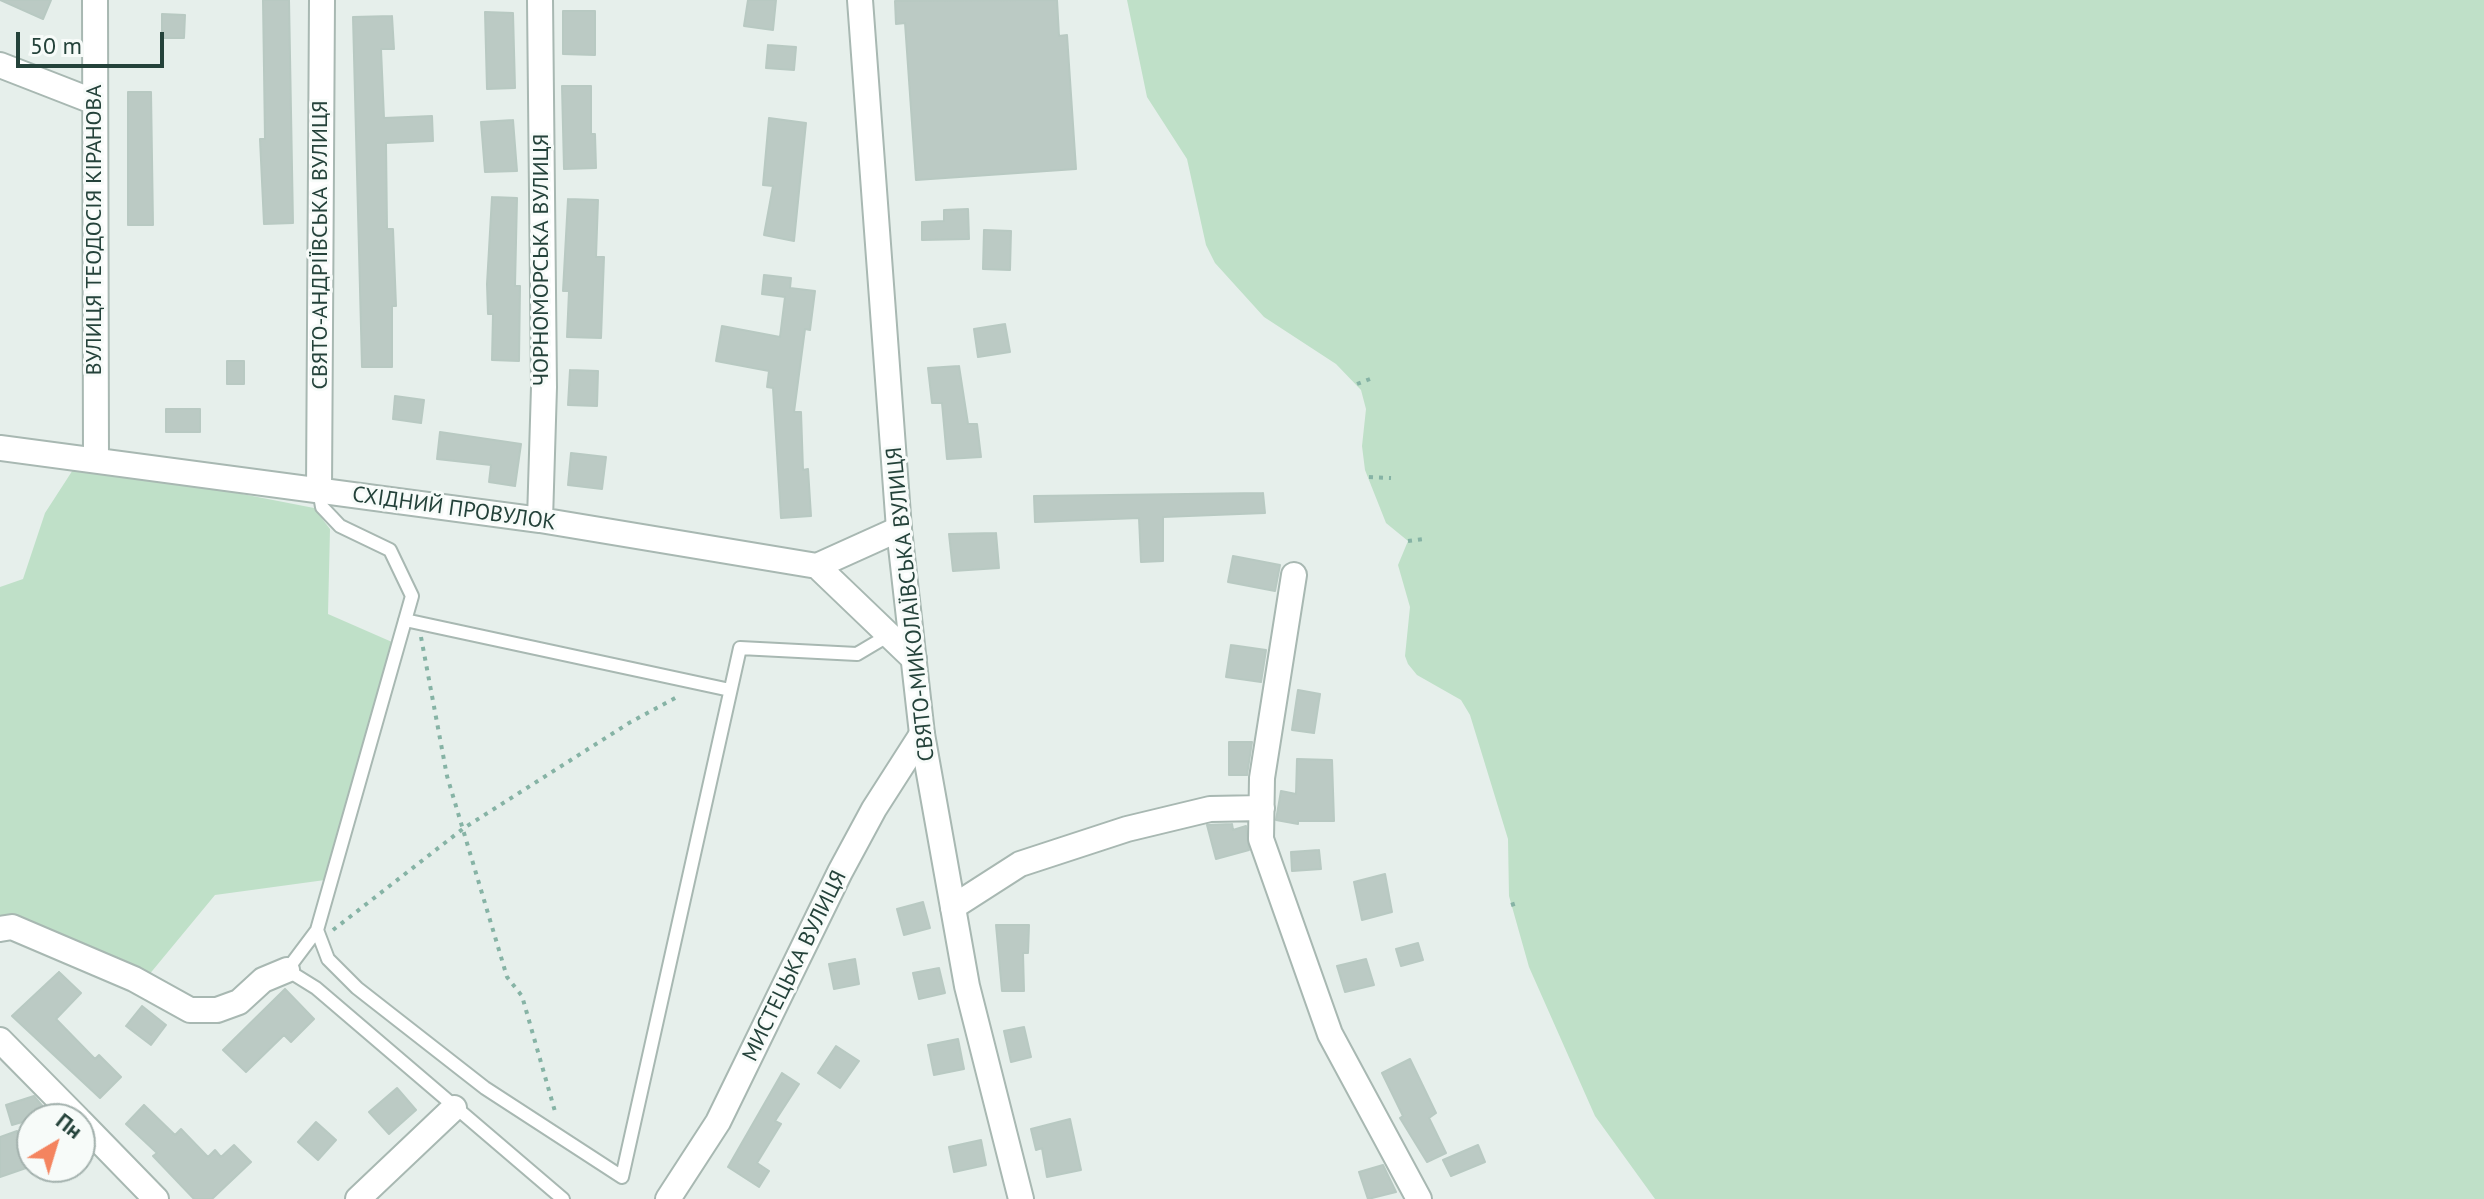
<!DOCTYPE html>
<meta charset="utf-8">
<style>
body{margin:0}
#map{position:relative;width:2484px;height:1199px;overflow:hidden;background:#e6efeb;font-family:"PT Sans",sans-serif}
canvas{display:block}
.north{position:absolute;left:16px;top:1103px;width:80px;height:80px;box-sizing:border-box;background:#f7fbf9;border:2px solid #a3b1ad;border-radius:50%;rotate:38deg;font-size:22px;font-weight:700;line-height:32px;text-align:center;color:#24423a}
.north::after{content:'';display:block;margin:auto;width:28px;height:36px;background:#f4845f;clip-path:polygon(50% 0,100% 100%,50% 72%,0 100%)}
.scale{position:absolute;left:16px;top:32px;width:148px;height:36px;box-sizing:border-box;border:4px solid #24423a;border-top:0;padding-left:10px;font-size:24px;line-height:28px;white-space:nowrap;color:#24423a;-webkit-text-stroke:6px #f7fbf9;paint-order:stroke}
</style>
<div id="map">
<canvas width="2484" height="1199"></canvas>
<div class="north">Пн</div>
<div class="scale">50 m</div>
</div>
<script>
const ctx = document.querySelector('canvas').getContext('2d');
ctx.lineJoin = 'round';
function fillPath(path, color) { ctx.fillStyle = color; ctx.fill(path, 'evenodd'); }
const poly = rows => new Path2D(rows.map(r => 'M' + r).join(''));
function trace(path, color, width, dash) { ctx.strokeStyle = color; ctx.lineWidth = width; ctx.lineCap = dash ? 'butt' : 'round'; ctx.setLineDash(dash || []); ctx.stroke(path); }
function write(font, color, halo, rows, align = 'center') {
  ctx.font = font + ' "PT Sans",sans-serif'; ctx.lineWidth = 6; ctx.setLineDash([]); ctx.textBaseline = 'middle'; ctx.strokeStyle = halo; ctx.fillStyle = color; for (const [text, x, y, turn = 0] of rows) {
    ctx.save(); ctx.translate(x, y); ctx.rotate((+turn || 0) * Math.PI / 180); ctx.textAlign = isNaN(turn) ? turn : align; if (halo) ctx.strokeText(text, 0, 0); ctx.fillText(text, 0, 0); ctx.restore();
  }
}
const green = poly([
 [1127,0,2484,0,2484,1199,1655,1199,1595,1116,1529,967,1509,896,1508,839,1470,715,1461,700,1417,675,1408,664,1405,656,1410,607,1398,565,1408,541,1386,523,1365,470,1362,446,1366,409,1361,390,1336,364,1264,317,1215,263,1206,245,1187,159,1147,97],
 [78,462,314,508,330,529,328,614,392,642,325,880,215,895,148,976,90,947,0,918,0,587,23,579,45,513]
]);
const building = poly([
 [0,0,51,0,43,19,0,0],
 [263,0,289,0,293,223,264,224,260,139,265,139,263,0],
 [748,0,776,0,773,30,744,26,748,0],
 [1057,0,1059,36,1067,35,1076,169,916,180,905,23,896,24,895,1,1057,0],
 [563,11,595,11,595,55,563,54,563,11],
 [485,12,513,13,515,88,487,89,485,12],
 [162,14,185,15,184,38,162,38,162,14],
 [392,16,394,49,381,49,384,118,432,116,433,141,386,143,387,229,393,229,396,306,392,306,392,367,362,367,353,17,392,16],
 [768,45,796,47,794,70,766,68,768,45],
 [562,86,591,86,591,134,595,134,596,168,564,169,562,86],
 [128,92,151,92,153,225,128,225,128,92],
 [769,118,806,123,794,241,764,235,773,186,763,185,769,118],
 [513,120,517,171,485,172,481,122,513,120],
 [492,197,517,198,515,286,520,286,519,361,492,360,493,314,488,314,487,284,492,197],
 [568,199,598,200,596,257,604,257,601,338,567,337,569,291,563,291,568,199],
 [968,209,969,239,922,240,922,222,944,221,944,210,968,209],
 [984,230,1011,231,1010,270,983,269,984,230],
 [764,275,791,278,790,288,815,291,810,330,805,329,794,412,801,412,803,470,808,469,811,516,781,518,773,388,767,387,769,371,716,361,722,326,780,337,785,297,762,294,764,275],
 [1005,324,1010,352,978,357,974,329,1005,324],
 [227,361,244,361,244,384,227,384,227,361],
 [959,366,968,424,977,424,981,457,947,459,942,403,932,403,928,368,959,366],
 [570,370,598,371,597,406,568,405,570,370],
 [395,396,424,400,421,423,393,419,395,396],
 [166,409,200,409,200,432,166,432,166,409],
 [440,432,521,444,515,486,489,482,491,465,437,459,440,432],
 [571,453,606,457,602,489,568,485,571,453],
 [1263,493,1265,513,1163,517,1163,561,1141,562,1139,518,1035,522,1034,496,1263,493],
 [996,533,999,568,953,571,949,534,996,533],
 [1233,556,1280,565,1275,591,1228,582,1233,556],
 [1231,645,1266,650,1261,682,1226,677,1231,645],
 [1298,690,1320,694,1314,733,1292,730,1298,690],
 [1229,742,1252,742,1247,775,1229,775,1229,742],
 [1297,759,1332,760,1334,821,1298,821,1298,824,1276,820,1281,791,1296,794,1297,759],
 [1232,824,1233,830,1246,826,1249,850,1216,859,1207,825,1232,824],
 [1319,850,1321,869,1292,871,1291,852,1319,850],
 [1385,874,1392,912,1362,920,1354,882,1385,874],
 [923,902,930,928,904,935,897,909,923,902],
 [996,925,1029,925,1028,953,1023,953,1024,991,1002,991,996,925],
 [1418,943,1423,960,1401,966,1396,949,1418,943],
 [855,959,859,984,834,989,829,964,855,959],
 [1366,959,1374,985,1345,992,1337,966,1366,959],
 [939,968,945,993,919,999,913,973,939,968],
 [59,972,81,993,56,1019,95,1059,99,1055,121,1077,100,1098,12,1016,59,972],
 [285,989,314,1019,291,1042,284,1035,246,1072,223,1050,285,989],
 [142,1006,166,1025,151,1045,126,1026,142,1006],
 [1024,1027,1031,1057,1011,1062,1004,1031,1024,1027],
 [958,1039,964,1069,934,1075,928,1045,958,1039],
 [836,1046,859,1061,840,1088,818,1073,836,1046],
 [1410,1059,1436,1113,1429,1118,1446,1153,1427,1162,1400,1118,1403,1116,1382,1073,1410,1059],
 [782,1073,799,1084,775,1121,781,1124,757,1163,769,1171,759,1187,728,1167,782,1073],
 [397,1088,416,1110,389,1134,369,1112,397,1088],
 [34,1096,49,1114,12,1125,6,1105,34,1096],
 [144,1105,175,1135,181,1129,208,1157,215,1150,221,1157,234,1145,251,1162,212,1199,194,1199,153,1156,157,1153,126,1124,144,1105],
 [1070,1119,1081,1170,1047,1177,1042,1148,1036,1150,1031,1129,1070,1119],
 [316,1122,336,1140,318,1160,298,1142,316,1122],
 [17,1131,29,1167,0,1177,0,1137,17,1131],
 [981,1140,986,1165,954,1172,949,1147,981,1140],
 [1478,1145,1485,1162,1451,1176,1443,1160,1478,1145],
 [1383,1165,1396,1192,1368,1199,1359,1172,1383,1165]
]);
const path = poly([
 [1357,384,1370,379],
 [1369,477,1391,478],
 [1408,541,1423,539],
 [421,637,447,776,507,977,522,996,556,1115],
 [1511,905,1520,902],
 [333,930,464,828,629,723,679,696]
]);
const service = poly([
 [319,490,322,507,340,526,390,550,412,596,317,930,287,970,316,988,563,1199],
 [405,620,730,690],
 [317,930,328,959,357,988,485,1088,622,1177,740,648,857,654,889,635]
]);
const minor = poly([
 [95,0,96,460],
 [0,65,95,102],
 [0,448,540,520,817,566,899,529],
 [319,490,322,0],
 [540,520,544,387,540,0],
 [817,566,914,659],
 [1294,575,1262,778,1261,839,1330,1034,1419,1199],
 [953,907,1020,864,1127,829,1210,809,1262,808],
 [0,929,12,927,134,979,190,1010,217,1010,239,1002,263,980,287,970],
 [0,1040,78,1119],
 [80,1121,156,1199],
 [358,1199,454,1108],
 [668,1199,718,1122,840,872,874,809,922,734]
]);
const tertiary = poly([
 [860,0,899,529,922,734,967,986,1021,1199]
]);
const streetNames = [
 ["ВУЛИЦЯ ТЕОДОСІЯ КІРАНОВА",95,230,-90],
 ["СВЯТО-АНДРІЇВСЬКА ВУЛИЦЯ",321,245,-90],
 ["ЧОРНОМОРСЬКА ВУЛИЦЯ",542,260,-90],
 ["СХІДНИЙ ПРОВУЛОК",454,509,8],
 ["СВЯТО-МИКОЛАЇВСЬКА ВУЛИЦЯ",911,604,-96],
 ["МИСТЕЦЬКА ВУЛИЦЯ",795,966,-64]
];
fillPath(green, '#bfe0c8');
fillPath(building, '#bbcac4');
trace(building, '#b8c9c2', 2);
trace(service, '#a8b8b2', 16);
trace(minor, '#a8b8b2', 28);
trace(tertiary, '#a8b8b2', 28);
trace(path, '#86b3a5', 4, [4, 6]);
trace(service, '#fff', 12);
trace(minor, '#fff', 24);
trace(tertiary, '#fff', 24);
write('22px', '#24423a', '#f7fbf9', streetNames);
</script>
